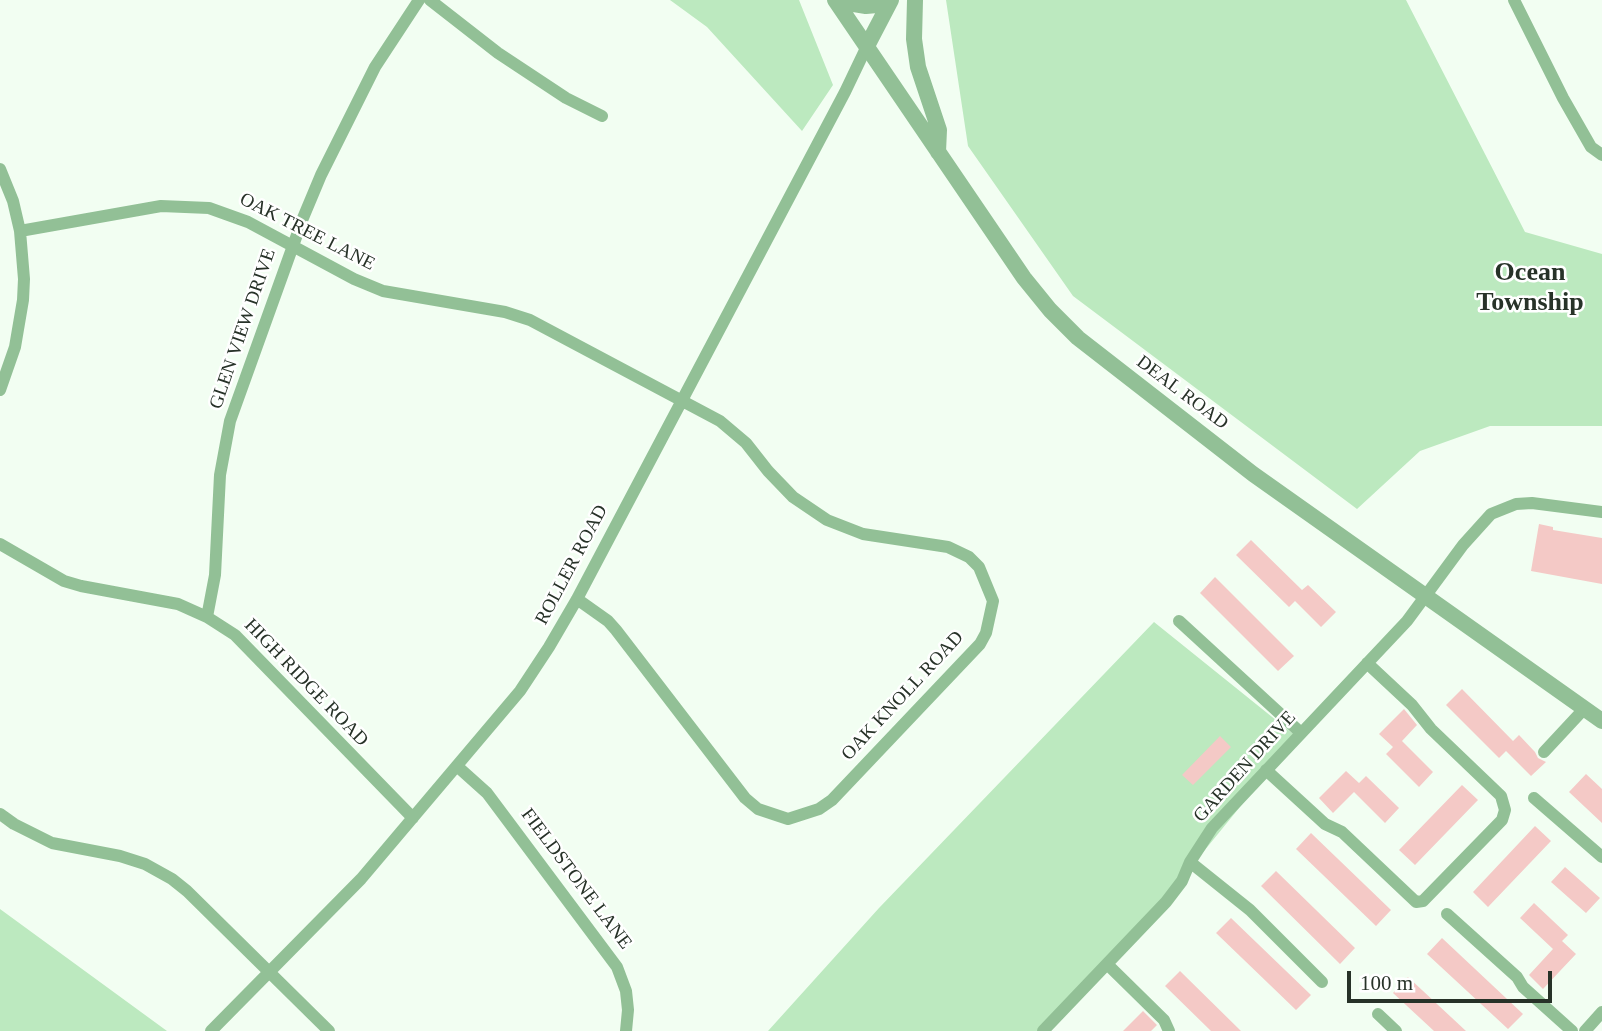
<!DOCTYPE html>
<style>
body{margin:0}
#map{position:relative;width:1602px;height:1031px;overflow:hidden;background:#f2fef2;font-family:Georgia,serif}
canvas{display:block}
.scale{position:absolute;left:1347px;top:971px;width:205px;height:32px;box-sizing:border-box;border:4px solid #273228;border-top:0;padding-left:9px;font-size:21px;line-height:24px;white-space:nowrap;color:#273228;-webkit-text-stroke:5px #fff;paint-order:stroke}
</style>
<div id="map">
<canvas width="1602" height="1031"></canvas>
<div class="scale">100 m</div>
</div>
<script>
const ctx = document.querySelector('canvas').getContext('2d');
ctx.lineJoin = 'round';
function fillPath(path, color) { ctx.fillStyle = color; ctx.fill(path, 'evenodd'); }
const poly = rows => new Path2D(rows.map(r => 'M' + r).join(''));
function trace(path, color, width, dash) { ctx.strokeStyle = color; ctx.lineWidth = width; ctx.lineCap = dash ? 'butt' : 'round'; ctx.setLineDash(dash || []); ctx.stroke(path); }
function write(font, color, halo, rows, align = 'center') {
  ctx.font = font + ' Georgia,serif'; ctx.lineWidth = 5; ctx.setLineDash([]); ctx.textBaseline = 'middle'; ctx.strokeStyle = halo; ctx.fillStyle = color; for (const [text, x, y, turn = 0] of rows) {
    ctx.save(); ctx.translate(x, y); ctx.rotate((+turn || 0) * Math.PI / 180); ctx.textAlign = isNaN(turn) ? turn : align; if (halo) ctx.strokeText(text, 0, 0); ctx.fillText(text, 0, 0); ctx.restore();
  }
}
const green = poly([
 [670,0,799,0,833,85,802,131,707,27],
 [946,0,1406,0,1525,232,1602,254,1602,426,1490,426,1420,451,1357,509,1073,296,968,146],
 [1154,622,1297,737,1138,932,1042,1031,768,1031,879,908],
 [0,909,167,1031,0,1031]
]);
const building = poly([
 [1539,524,1553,527,1553,530,1602,538,1602,584,1531,571],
 [1251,540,1302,590,1308,585,1336,612,1321,627,1295,601,1289,607,1236,555],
 [1215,577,1294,656,1278,671,1200,593],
 [1462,689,1513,741,1519,735,1535,752,1538,758,1546,762,1531,776,1506,751,1499,758,1446,705],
 [1404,709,1417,725,1402,741,1433,772,1419,787,1386,754,1393,747,1379,734],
 [1220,736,1231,747,1193,785,1182,775],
 [1346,771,1359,783,1366,776,1399,808,1385,823,1354,792,1333,813,1319,798],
 [1586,774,1602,789,1602,823,1569,792],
 [1462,785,1478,800,1415,865,1399,850],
 [1535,826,1551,841,1488,907,1473,892],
 [1311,833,1391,910,1376,926,1296,849],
 [1565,867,1600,898,1586,913,1551,882],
 [1276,871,1355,948,1340,964,1261,886],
 [1534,903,1568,935,1562,941,1576,954,1543,989,1529,975,1553,949,1520,918],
 [1231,918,1311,995,1296,1010,1216,933],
 [1442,938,1523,1014,1508,1029,1427,954],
 [1180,971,1241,1031,1211,1031,1165,986],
 [1408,977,1466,1031,1434,1031,1393,993],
 [1143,1011,1157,1025,1151,1031,1123,1031]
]);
const minor = poly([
 [430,0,498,53,566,98,602,116],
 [1514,0,1563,98,1591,147,1602,155],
 [0,169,13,201,20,231,24,279,23,300,15,347,0,390],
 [20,231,161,206,209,208,248,222,354,279,383,291,505,312,530,320,720,421,746,443,768,471,793,497,827,520,863,534,948,547,969,557,979,567,993,601,986,633,980,644,832,800,819,809,788,819,758,809,745,798,616,630,608,621,577,599],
 [0,544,64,581,81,586,178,604,207,617,235,635,413,818],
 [207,617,215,575,220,475,230,421,303,218,321,175,375,67,419,0],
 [1179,621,1301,733],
 [1544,752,1584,709],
 [458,767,487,793,617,967,626,991,628,1010,626,1031],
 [1266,770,1325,824,1342,832,1416,902,1423,901,1502,820,1505,810,1501,796,1431,729,1412,705,1367,663],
 [1534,798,1602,857],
 [0,814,14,824,52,843,120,856,145,864,172,879,187,891,329,1031],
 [1190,862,1250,910,1322,982],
 [1447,914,1517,977,1523,987,1572,1031],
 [1107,964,1164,1020,1169,1031],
 [1378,1014,1396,1031],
 [211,1031,361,879,520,691,549,647,577,599,845,92,867,46],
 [1043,1031,1166,902,1182,881,1190,862,1212,828,1407,621,1463,545,1491,514,1516,504,1532,503,1602,512],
 [1585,1031,1602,1012]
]);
const tertiary = poly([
 [835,0,1024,278,1050,310,1078,338,1253,474,1602,721],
 [915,0,914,39,918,67,939,130,938,152],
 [836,1,866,6,888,4],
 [867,46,891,0]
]);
const streetNames = [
 ["OAK TREE LANE",307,232,27],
 ["GLEN VIEW DRIVE",243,329,-71],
 ["DEAL ROAD",1182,393,37],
 ["ROLLER ROAD",572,565,-62],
 ["HIGH RIDGE ROAD",306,683,46],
 ["OAK KNOLL ROAD",903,696,-47],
 ["GARDEN DRIVE",1245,767,-48],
 ["FIELDSTONE LANE",576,879,53]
];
const districtNames = [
 ["Ocean",1530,273],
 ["Township",1530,303]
];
fillPath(green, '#bce9bf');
fillPath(building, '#f4c9c6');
trace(minor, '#92c096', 12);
trace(tertiary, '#92c096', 16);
write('19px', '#273228', '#fff', streetNames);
write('bold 26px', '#273228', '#fff', districtNames);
</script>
